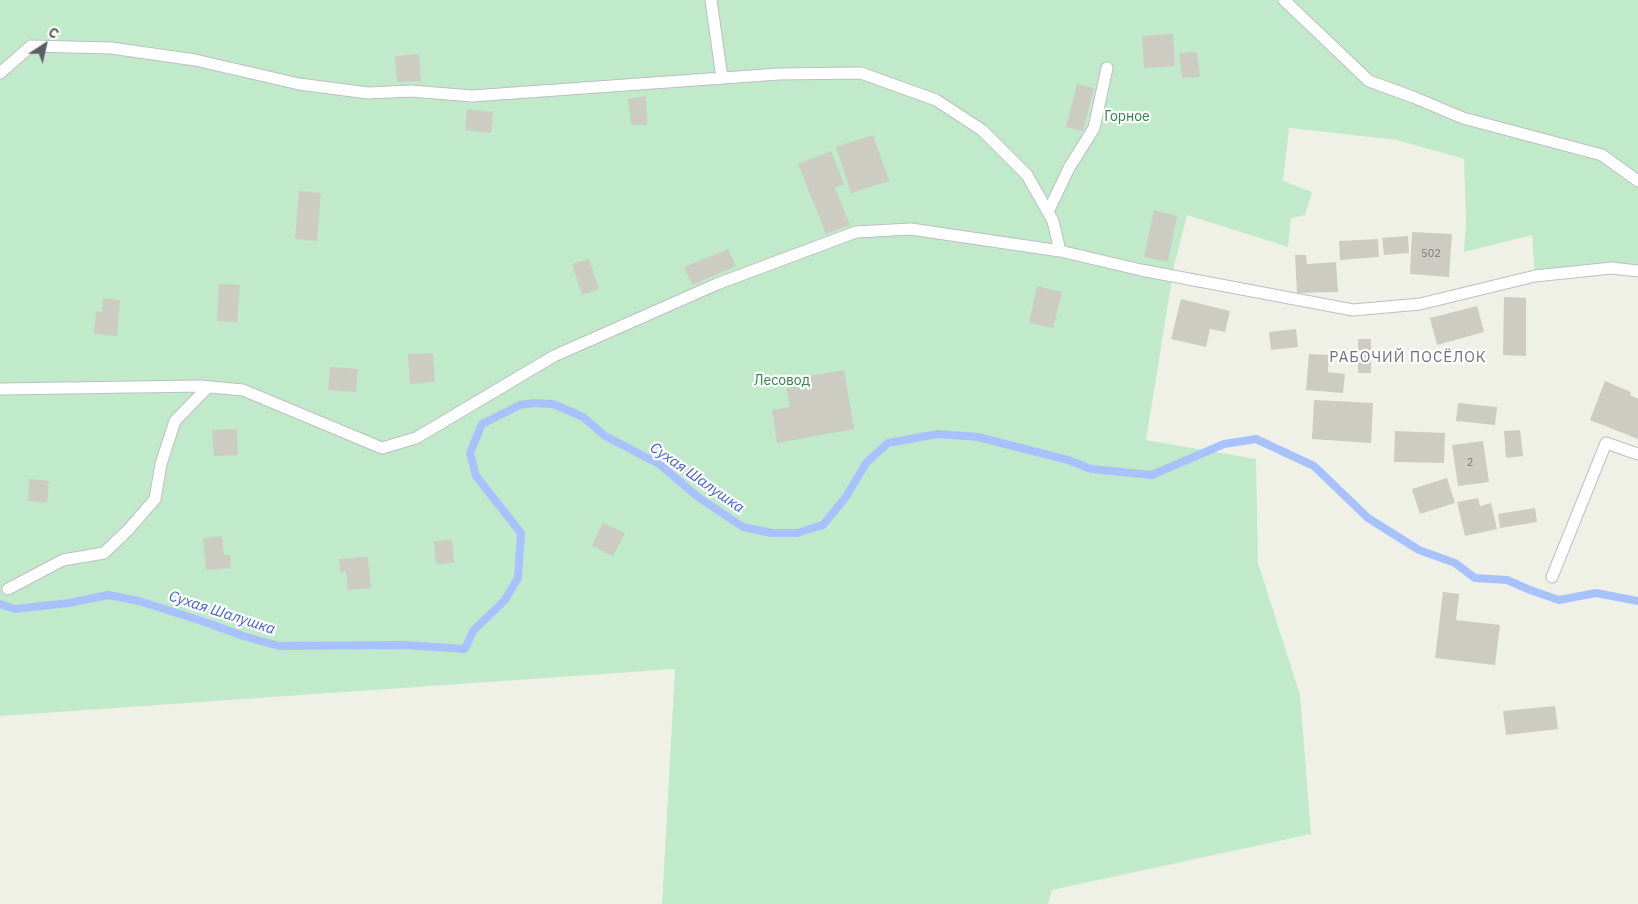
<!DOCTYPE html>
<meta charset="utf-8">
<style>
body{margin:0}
#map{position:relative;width:1638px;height:904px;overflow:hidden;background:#f0f1e6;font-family:"IBM Plex Sans",sans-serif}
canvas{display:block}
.north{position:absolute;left:20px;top:20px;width:50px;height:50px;-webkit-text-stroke:4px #fff;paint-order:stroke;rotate:35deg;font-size:14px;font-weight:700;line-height:20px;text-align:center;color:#5d5f67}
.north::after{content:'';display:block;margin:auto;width:18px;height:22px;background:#5d5f67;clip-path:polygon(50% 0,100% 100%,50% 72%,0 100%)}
</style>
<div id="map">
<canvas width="1638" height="904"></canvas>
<div class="north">С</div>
</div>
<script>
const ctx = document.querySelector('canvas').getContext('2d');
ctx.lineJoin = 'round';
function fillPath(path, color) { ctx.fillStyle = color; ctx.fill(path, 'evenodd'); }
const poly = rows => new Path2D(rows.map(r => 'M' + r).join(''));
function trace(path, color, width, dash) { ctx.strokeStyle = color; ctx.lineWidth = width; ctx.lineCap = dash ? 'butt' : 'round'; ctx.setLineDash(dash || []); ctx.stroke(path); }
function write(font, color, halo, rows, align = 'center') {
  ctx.font = font + ' "IBM Plex Sans",sans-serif'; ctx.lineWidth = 4.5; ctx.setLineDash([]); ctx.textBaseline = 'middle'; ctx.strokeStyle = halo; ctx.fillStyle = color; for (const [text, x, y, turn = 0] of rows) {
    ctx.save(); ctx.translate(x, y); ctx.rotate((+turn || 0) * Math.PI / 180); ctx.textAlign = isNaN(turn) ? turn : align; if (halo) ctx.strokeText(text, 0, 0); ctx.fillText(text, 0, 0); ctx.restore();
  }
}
const green = poly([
 [0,0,1638,0,1638,271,1535,276,1532,235,1464,252,1466,222,1464,159,1397,140,1289,128,1283,181,1312,192,1305,215,1291,218,1288,247,1187,215,1174,266,1146,440,1256,459,1258,563,1300,695,1311,834,1052,890,1048,904,662,904,675,669,0,716]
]);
const stream = poly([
 [0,604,15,609,69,603,108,595,139,601,205,622,243,636,279,646,404,645,465,649,473,631,505,600,518,578,521,533,476,476,470,453,482,424,520,405,534,403,553,404,583,417,605,436,659,464,698,497,743,527,772,533,797,533,823,525,846,497,866,463,888,443,938,434,978,437,1068,460,1091,469,1152,475,1224,444,1256,439,1314,466,1368,518,1419,550,1455,563,1475,578,1507,580,1530,590,1559,600,1596,593,1638,601]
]);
const building = poly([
 [1173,34,1175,66,1144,68,1142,36],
 [1197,52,1200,77,1182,78,1179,53],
 [419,54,421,81,397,82,395,56],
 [1077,84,1094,88,1083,131,1066,127],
 [646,96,647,125,631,125,628,99],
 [467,109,493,112,491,133,465,130],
 [873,135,889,181,851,193,836,147],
 [831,151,844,184,835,188,850,225,826,234,798,164],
 [299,191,321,193,317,241,295,239],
 [1154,210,1177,216,1168,262,1144,257],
 [1412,232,1452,234,1449,277,1410,274],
 [1408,236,1409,253,1384,255,1382,238],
 [1378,239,1379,257,1340,260,1339,241],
 [728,249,736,266,692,285,684,267],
 [1295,255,1306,255,1307,264,1336,262,1338,292,1297,293],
 [589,259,599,289,582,295,572,264],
 [219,284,240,285,237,322,217,321],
 [1037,286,1062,292,1053,328,1029,323],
 [1504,297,1526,298,1526,356,1503,355],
 [103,298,120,300,117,336,94,334,96,311,102,312],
 [1181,299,1230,311,1225,332,1210,329,1206,347,1171,339],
 [1477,306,1484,332,1437,345,1430,318],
 [1296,329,1298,347,1271,350,1269,332],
 [1358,339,1371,339,1371,373,1358,373],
 [433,353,435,382,410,384,408,354],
 [1309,354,1329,355,1328,372,1345,374,1343,393,1306,390],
 [330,367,358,369,356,392,328,390],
 [844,370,854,429,777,443,772,410,790,407,785,380],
 [1605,381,1631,392,1630,395,1638,399,1638,439,1590,420],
 [1314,400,1373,403,1371,443,1312,439],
 [1458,403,1497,407,1495,425,1456,421],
 [237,429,238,455,214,456,212,430],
 [1520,430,1523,456,1506,458,1504,431],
 [1395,431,1445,433,1444,463,1394,462],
 [1483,441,1489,482,1458,486,1452,445],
 [1447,478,1455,503,1420,514,1412,489],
 [29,479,49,481,47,503,28,501],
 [1478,498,1480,506,1491,503,1497,529,1465,536,1457,502],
 [1535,508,1537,522,1500,528,1498,514],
 [603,523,625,533,613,556,592,546],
 [222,536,224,555,230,555,231,568,206,570,203,538],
 [452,540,454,563,436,564,434,541],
 [368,557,371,588,348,590,346,571,340,572,339,559],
 [1443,592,1459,594,1456,620,1500,625,1495,665,1435,658],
 [1555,706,1558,729,1506,735,1503,711]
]);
const lane = poly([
 [711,0,722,78],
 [1284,0,1369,81,1413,97,1463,118,1602,155,1638,181],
 [0,73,31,46,111,48,195,60,299,84,368,93,411,91,472,96,779,74,861,73,936,100,982,130,1027,175,1053,221,1060,251],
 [1048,212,1069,168,1094,128,1107,68],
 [0,389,200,386,243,390,382,448,416,438,554,356,717,284,856,232,911,229,1060,251,1141,270,1353,310,1420,304,1535,276,1612,268,1638,271],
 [1552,577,1606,443,1638,454],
 [8,589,63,560,104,553,128,530,155,499,161,464,175,421,208,387]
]);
const numberNames = [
 ["502",1431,254],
 ["2",1470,463]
];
const parkNames = [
 ["Горное",1127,117],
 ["Лесовод",782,381]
];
const neighbourhoodNames = [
 ["РАБОЧИЙ ПОСЁЛОК",1408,358]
];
const waterNames = [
 ["Сухая Шалушка",697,478,35],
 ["Сухая Шалушка",222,613,18]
];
fillPath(green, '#c1eacb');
trace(stream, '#a7c2ff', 8);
fillPath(building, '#ccccc2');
trace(lane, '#bdbec5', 13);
trace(lane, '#fff', 11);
write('11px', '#797a7e', null, numberNames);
write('14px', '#2e8548', '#fff', parkNames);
ctx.letterSpacing = '1px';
write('15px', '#6e7179', '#fff', neighbourhoodNames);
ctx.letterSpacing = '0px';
write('italic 15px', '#3f60cd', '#fff', waterNames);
</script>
